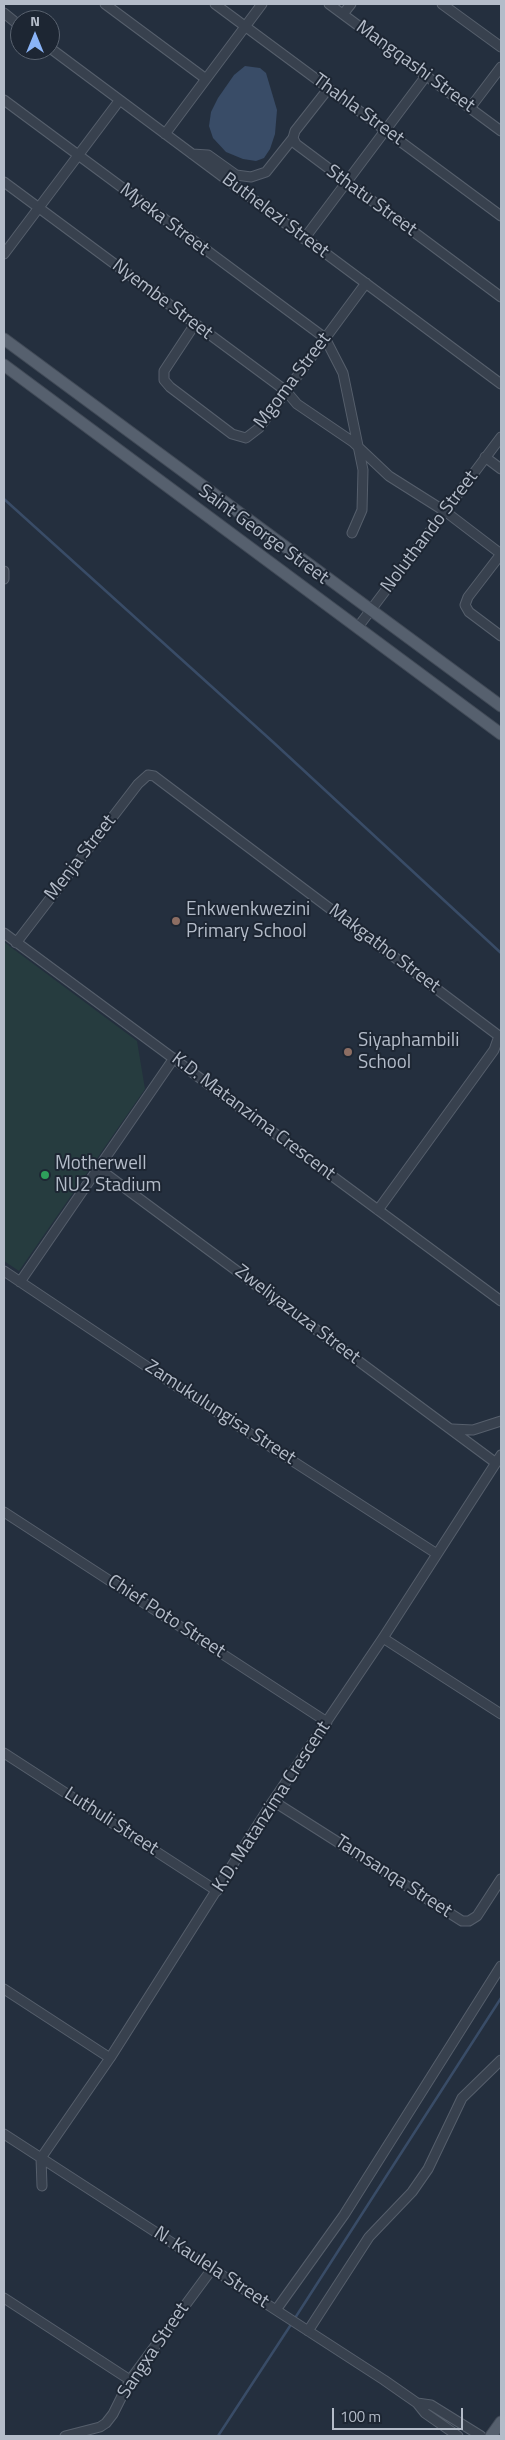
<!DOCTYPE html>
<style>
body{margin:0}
#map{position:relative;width:505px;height:2440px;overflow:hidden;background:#242f3e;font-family:"Titillium Web",sans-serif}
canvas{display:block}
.frame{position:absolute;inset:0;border:5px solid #b4bcc9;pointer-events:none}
.north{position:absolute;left:10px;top:10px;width:50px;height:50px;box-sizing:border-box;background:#1d2633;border:1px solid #59626f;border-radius:50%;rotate:0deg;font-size:14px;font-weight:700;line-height:20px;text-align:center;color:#b4bcc9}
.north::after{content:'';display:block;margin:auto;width:18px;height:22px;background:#8ab4f8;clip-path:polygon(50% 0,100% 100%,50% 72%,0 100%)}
.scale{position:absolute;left:332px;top:2408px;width:131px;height:22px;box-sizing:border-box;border:2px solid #b4bcc9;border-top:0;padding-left:6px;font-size:15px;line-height:18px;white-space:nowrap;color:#b4bcc9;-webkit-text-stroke:4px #1d2633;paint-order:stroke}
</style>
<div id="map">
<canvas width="505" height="2440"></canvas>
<div class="frame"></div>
<div class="north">N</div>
<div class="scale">100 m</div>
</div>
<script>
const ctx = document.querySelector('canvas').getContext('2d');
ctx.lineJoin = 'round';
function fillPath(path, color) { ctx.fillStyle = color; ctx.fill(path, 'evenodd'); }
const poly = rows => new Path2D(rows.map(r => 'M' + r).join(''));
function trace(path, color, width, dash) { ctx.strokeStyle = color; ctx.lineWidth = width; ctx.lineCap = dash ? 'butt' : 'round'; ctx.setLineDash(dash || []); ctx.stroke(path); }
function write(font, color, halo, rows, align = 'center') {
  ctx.font = font + ' "Titillium Web",sans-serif'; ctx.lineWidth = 4; ctx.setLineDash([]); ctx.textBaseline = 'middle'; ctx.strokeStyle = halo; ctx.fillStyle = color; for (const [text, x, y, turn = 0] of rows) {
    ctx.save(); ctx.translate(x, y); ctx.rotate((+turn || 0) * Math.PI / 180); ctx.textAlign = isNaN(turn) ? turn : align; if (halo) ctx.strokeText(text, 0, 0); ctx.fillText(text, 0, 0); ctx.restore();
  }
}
const green = poly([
 [4,942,137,1041,145,1089,19,1271,4,1261]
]);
const water = poly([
 [245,66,260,68,266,73,277,110,275,134,270,149,264,158,256,161,243,159,226,152,213,138,209,126,211,112,218,98,234,75]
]);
const stream = poly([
 [4,499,273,742,501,953],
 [295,2318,501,1998],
 [218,2436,292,2323]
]);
const minor = poly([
 [105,4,206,79],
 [215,4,501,216],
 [329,4,501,131],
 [442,4,501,47],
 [4,13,20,26],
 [343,14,351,4],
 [50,48,501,384],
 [328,89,295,131,293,138,296,144,501,297],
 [4,100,325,338,343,373,363,470,362,510,352,533],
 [470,108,501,67],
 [165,134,262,4],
 [192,154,208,155,236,175,251,177,266,172,293,138],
 [4,182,286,391,297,404,353,442,389,476,446,512,501,554],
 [304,239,426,76],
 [4,254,119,101],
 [195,324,164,371,164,380,170,387,232,434,246,438,259,428,366,283],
 [485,457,501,469],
 [501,554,468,597,465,605,469,612,501,636],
 [4,571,4,579],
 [358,627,501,437],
 [4,933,501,1301],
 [16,943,138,784,148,775,154,776,499,1036,494,1050,378,1210],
 [98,1168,496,1463],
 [4,1271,170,1382,437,1554],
 [20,1282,174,1058],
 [452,1429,473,1430,501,1421],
 [4,1512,327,1722],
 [383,1638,501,1714],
 [4,1753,217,1891],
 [273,1801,462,1921,469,1921,477,1916,501,1879],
 [4,1989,110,2058],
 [4,2134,384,2380,417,2403,425,2413,458,2436],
 [42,2186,41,2158,110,2058,273,1801,383,1638,501,1455],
 [4,2298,130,2380],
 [276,2310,344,2215,501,1966],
 [308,2331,369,2237,412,2192,428,2169,462,2098,501,2060],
 [417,2403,431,2405,481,2436],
 [65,2436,100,2427,106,2423,113,2414,130,2380,212,2269]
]);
const major = poly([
 [4,339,501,706],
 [4,365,501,734],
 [491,2436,501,2422]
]);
const markers = [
 [176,921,5,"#8d6e63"],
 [348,1052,5,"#8d6e63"],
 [45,1175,5,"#2e9e5b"]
];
const streetNames = [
 ["Mangqashi Street",415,67,36],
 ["Thahla Street",358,110,36],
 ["Sthatu Street",371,201,36],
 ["Buthelezi Street",275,216,37],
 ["Myeka Street",164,220,37],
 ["Nyembe Street",162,300,37],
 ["Mgoma Street",293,381,-53],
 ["Noluthando Street",430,532,-53],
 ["Saint George Street",263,535,36],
 ["Menja Street",81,858,-52],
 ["Makgatho Street",384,949,37],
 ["K.D. Matanzima Crescent",253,1117,37],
 ["Zweliyazuza Street",297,1315,37],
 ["Zamukulungisa Street",220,1413,33],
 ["Chief Poto Street",166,1617,33],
 ["K.D. Matanzima Crescent",272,1807,-57],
 ["Luthuli Street",111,1822,33],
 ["Tamsanqa Street",393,1877,33],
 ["N. Kaulela Street",211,2268,33],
 ["Sangxa Street",154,2351,-56]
];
const poiNames = [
 ["Enkwenkwezini",186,910],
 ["Primary School",186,932],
 ["Siyaphambili",358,1041],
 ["School",358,1063],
 ["Motherwell",55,1164],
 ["NU2 Stadium",55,1186]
];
fillPath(green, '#263c3f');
fillPath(water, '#394c67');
trace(stream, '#394c67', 2.5);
trace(minor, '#565f6c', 11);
trace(major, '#414a57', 13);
trace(minor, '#38414e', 9);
trace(major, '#56606e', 11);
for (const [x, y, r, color] of markers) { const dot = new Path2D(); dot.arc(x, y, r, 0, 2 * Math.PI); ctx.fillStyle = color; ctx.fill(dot); trace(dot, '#1d2633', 2); }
write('19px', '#b4bcc9', '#1d2633', streetNames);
write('19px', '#b4bcc9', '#1d2633', poiNames, 'left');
</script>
